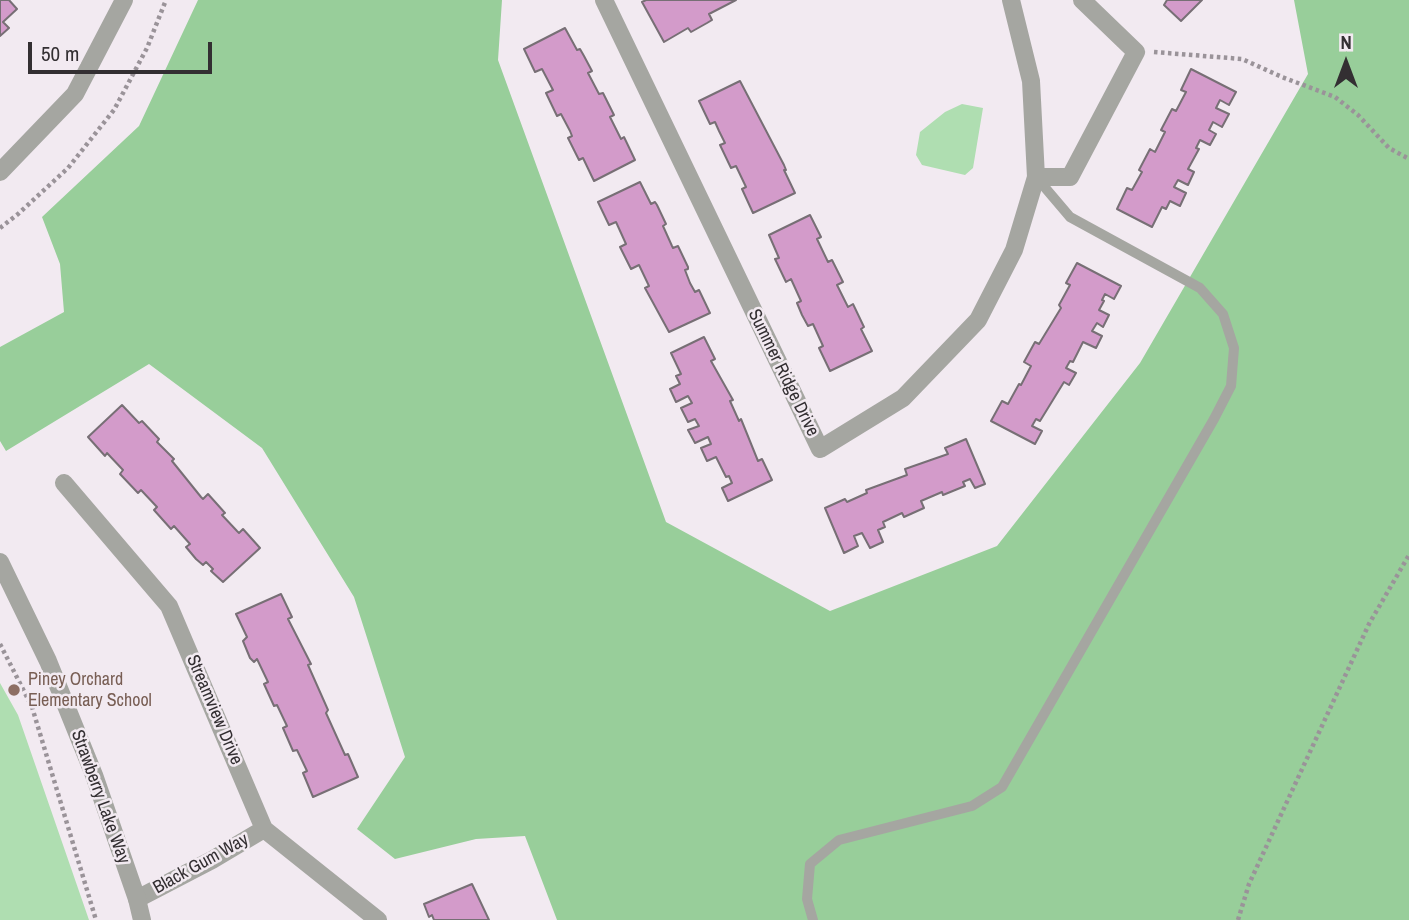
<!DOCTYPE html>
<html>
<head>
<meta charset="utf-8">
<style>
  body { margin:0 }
  #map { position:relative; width:1409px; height:920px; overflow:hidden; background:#f2eaf1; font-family:"Archivo Narrow",sans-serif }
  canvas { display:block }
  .north { position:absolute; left:1311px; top:28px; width:70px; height:70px; -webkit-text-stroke:5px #f2eaf1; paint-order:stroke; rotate:0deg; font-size:19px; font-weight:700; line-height:28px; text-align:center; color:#332f32 }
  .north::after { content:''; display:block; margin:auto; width:24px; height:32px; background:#332f32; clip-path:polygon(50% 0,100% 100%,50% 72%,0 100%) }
  .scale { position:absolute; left:28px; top:42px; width:184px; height:32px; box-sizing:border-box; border:4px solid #332f32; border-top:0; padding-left:9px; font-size:21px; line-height:24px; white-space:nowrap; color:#332f32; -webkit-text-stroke:5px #f2eaf1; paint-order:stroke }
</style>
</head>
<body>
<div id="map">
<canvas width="1409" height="920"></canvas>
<div class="north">N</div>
<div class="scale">50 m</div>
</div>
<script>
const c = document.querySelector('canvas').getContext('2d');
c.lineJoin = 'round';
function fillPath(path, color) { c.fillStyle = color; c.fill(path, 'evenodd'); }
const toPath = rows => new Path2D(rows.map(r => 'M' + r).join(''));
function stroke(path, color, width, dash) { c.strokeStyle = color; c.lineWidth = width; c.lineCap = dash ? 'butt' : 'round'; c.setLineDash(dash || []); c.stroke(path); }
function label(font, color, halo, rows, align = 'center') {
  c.font = font + ' "Archivo Narrow",sans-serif'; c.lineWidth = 5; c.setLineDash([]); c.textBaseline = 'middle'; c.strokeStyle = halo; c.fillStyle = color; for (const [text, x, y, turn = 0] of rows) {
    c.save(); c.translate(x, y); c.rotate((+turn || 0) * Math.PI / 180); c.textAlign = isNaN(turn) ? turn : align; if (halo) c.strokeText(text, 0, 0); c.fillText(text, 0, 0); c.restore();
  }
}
fillPath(toPath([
  [962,104,983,108,973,168,965,175,922,165,916,155,920,132,945,112],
  [0,683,18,715,89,920,0,920]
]), '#afdeb1');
fillPath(toPath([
  [198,0,502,0,498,60,666,522,830,611,997,546,1140,363,1308,74,1294,0,1409,0,1409,920,557,920,525,836,476,839,395,859,357,829,405,757,354,597,262,448,149,364,6,451,0,441,0,347,64,312,60,264,42,217,139,126]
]), '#98ce9a');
const building = toPath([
  [0,0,9,0,17,9,3,22,9,28,0,36,0,0],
  [646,0,736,0,709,14,712,20,707,23,691,32,688,28,664,42,642,2,646,0],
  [1167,0,1202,0,1181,21,1164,5,1167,0],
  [565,28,577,50,580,49,584,56,592,71,588,73,599,94,603,93,614,115,610,117,621,139,624,137,635,160,594,181,583,158,579,160,568,138,572,136,570,131,561,114,557,116,546,93,553,90,542,69,535,72,524,49,565,28],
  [1191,69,1236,92,1229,105,1220,100,1216,108,1229,114,1222,127,1213,122,1209,130,1216,134,1210,145,1200,140,1196,148,1199,149,1188,169,1194,172,1188,185,1178,180,1174,187,1186,193,1180,206,1170,201,1166,209,1162,207,1152,227,1117,209,1127,188,1132,190,1142,172,1139,170,1150,149,1155,152,1165,132,1161,130,1172,109,1176,111,1186,92,1181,90,1191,69],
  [740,81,784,165,786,170,784,170,795,193,753,213,742,189,746,187,736,166,731,168,720,145,725,143,719,131,715,122,710,124,699,101,740,81],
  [640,182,651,204,655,202,657,205,666,224,663,226,672,246,673,248,678,246,688,267,688,269,685,270,690,283,695,292,699,290,710,313,669,332,645,288,649,286,639,265,631,269,620,247,626,244,616,222,609,225,598,202,640,182],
  [810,215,821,237,817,239,828,262,832,260,843,282,837,285,848,307,853,304,864,327,861,329,872,351,830,371,819,348,823,346,813,324,808,326,802,315,797,303,801,301,791,279,786,282,775,259,779,258,769,235,810,215],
  [1077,263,1121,286,1114,299,1105,294,1102,300,1104,301,1099,310,1109,315,1103,327,1097,323,1092,331,1102,336,1096,348,1083,342,1073,362,1070,361,1066,368,1076,373,1069,385,1064,382,1040,421,1036,419,1032,426,1042,431,1035,444,991,421,1002,401,1008,404,1019,384,1021,385,1031,366,1024,362,1035,342,1039,344,1061,308,1059,305,1070,285,1066,283,1077,263],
  [704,337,715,359,711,361,733,400,730,401,739,421,741,419,758,461,762,459,772,480,728,501,722,488,732,483,729,476,726,477,716,457,707,461,701,448,711,444,708,437,695,443,688,430,699,426,695,419,688,422,681,408,692,403,688,396,676,402,670,389,680,384,676,376,681,374,671,353,704,337],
  [122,405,139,423,142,421,159,439,157,442,174,459,172,461,201,497,203,499,208,494,225,513,222,515,237,531,239,533,243,529,260,548,223,582,211,571,213,569,206,562,203,565,196,559,186,547,190,544,174,526,171,529,154,510,157,507,141,490,138,493,120,474,123,470,107,453,105,456,88,437,122,405],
  [966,439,985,484,975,488,970,479,963,482,965,486,943,495,942,492,921,501,924,508,904,517,902,513,883,522,885,527,878,530,883,542,870,548,862,533,854,536,858,546,844,553,825,508,845,499,847,502,867,493,866,490,907,475,905,469,948,454,945,448,966,439],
  [281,594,292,617,288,619,311,664,308,665,328,710,326,713,345,755,348,754,358,777,313,797,303,773,307,771,297,750,293,751,283,728,287,726,277,705,274,706,264,684,268,682,257,659,254,662,250,658,243,641,247,637,236,614,281,594],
  [472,884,489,920,434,920,432,915,429,917,424,904,472,884]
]);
fillPath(building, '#d39bca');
stroke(building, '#776f75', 2);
stroke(toPath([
  [1154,52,1242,59,1282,77,1335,97,1358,115,1389,148,1409,159],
  [0,228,18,214,68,168,114,110,147,48,166,0],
  [0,644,32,707,96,920],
  [1238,920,1249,884,1369,624,1409,555]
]), '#9a9399', 4.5, [3.5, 3.5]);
stroke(toPath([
  [813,920,807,899,810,864,839,840,972,806,1002,787,1214,419,1231,386,1234,348,1223,314,1200,288,1070,217,1036,177]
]), '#a5a6a1', 10);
stroke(toPath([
  [604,0,820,449,903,398,978,320,1014,250,1036,177,1031,81,1011,0],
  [0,172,75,94,124,0],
  [1036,177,1070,177,1136,52,1082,0],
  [64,483,169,606,264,829,378,920],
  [137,899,212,860,264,829]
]), '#a5a6a1', 18);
stroke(toPath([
  [0,562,48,661,94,775,137,899,142,920]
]), '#a5a6a1', 18);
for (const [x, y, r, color] of [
  [14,690,7,"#8d6e63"]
]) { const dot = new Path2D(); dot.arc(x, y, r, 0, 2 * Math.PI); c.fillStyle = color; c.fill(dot); stroke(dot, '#f2eaf1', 2.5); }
label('18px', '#332f32', '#f2eaf1', [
  ["Summer Ridge Drive",783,373,64],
  ["Streamview Drive",214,710,67],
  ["Strawberry Lake Way",100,797,70],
  ["Black Gum Way",201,864,-29]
]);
label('18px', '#785e54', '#f2eaf1', [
  ["Piney Orchard",28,680],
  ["Elementary School",28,701]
], 'left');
</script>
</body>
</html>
